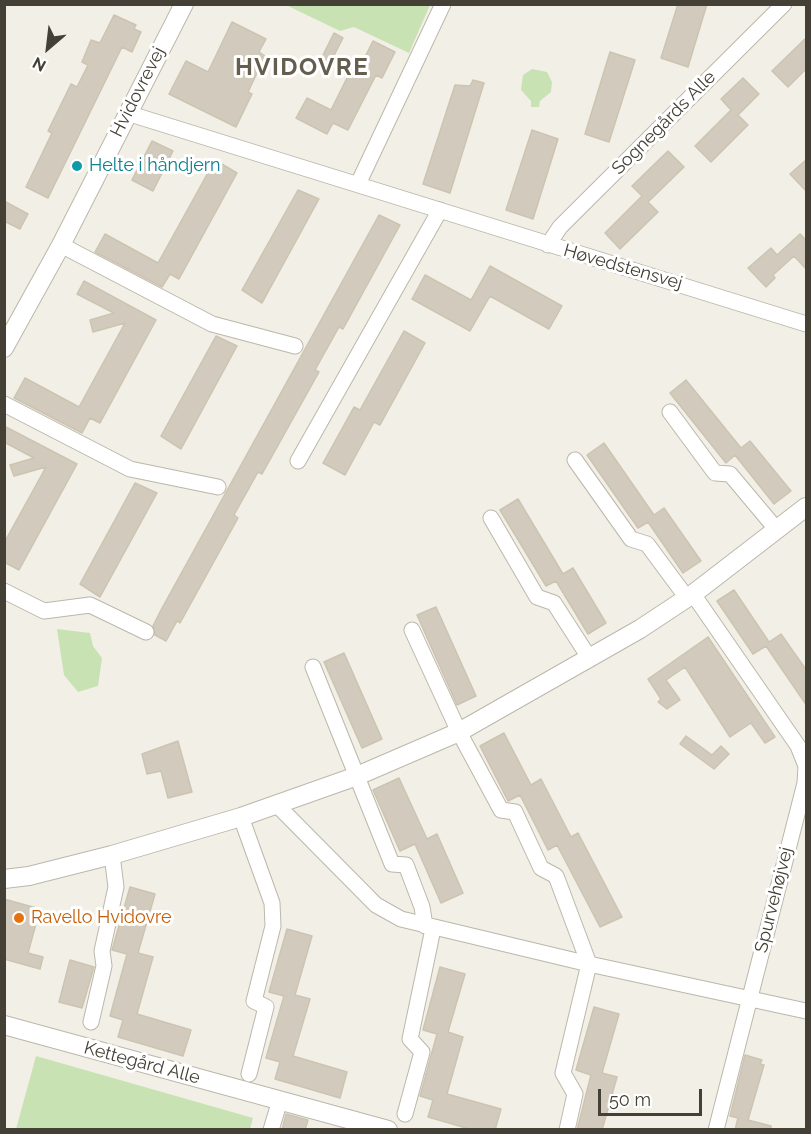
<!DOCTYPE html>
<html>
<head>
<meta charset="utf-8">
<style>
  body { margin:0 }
  #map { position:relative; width:811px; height:1134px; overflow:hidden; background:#f2efe7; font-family:Raleway,sans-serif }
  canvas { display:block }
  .frame { position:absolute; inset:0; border:6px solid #444036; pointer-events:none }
  .north { position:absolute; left:18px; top:18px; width:60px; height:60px; -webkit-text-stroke:4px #fff; paint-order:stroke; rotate:208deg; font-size:16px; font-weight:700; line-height:24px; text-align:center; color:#444036 }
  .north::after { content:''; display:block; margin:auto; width:21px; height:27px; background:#444036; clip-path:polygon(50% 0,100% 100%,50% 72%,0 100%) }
  .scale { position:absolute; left:598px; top:1089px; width:104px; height:27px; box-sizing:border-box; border:3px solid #444036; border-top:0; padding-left:8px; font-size:18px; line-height:21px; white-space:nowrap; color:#444036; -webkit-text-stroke:4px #fff; paint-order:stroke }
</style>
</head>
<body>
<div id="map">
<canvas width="811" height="1134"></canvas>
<div class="frame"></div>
<div class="north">N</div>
<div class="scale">50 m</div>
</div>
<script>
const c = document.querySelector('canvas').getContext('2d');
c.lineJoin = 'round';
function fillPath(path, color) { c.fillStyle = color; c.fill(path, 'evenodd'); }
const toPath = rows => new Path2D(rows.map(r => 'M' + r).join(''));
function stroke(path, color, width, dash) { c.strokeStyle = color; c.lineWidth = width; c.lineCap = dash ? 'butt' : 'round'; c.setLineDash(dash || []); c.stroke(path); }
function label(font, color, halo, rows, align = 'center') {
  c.font = font + ' Raleway,sans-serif'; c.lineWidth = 6; c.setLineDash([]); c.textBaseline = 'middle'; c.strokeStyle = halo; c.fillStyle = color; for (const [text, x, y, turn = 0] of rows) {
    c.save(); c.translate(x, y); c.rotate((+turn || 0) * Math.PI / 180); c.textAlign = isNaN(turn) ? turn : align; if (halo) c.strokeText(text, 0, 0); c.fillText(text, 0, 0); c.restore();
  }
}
fillPath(toPath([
  [286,5,430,5,409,53,354,27,340,31],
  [532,69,547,72,552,82,551,92,540,101,539,107,531,107,531,101,521,90,523,75],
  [57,629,90,633,93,646,102,658,98,686,78,692,64,675],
  [36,1056,253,1118,250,1129,16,1129]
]), '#c9e2b3');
const building = toPath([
  [678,4,707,4,688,67,661,58,678,4],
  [114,15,136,25,134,29,141,32,132,52,122,47,48,198,26,187,52,133,48,131,71,84,77,87,88,65,82,62,91,40,100,43,114,15],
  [232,22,266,39,259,52,265,56,248,92,252,94,236,127,169,94,186,61,208,72,232,22],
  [334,33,343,38,327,69,318,65,334,33],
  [807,37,807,68,788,87,772,71,807,37],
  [373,41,395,52,382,78,376,75,348,130,333,123,327,134,296,118,307,98,331,110,354,64,360,67,373,41],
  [610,52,635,60,609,142,585,134,610,52],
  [743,78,759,94,738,115,748,125,711,162,695,146,731,110,721,99,743,78],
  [473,80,484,83,450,193,423,184,455,85,470,86,473,80],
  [532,130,558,139,533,219,506,210,532,130],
  [152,141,173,151,153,191,132,180,152,141],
  [668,151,684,167,648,202,658,212,620,249,605,233,642,196,632,186,668,151],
  [807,159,807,192,790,174,807,159],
  [215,160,237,173,179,279,170,274,162,287,95,252,105,234,158,263,215,160],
  [298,190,319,199,262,303,242,290,298,190],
  [4,201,28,214,20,229,4,221,4,201],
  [379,215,400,225,343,329,339,327,315,370,319,372,262,474,258,472,234,515,238,518,180,623,177,621,166,641,155,635,153,626,161,610,379,215],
  [800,234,807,241,807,270,794,256,773,275,775,278,766,287,748,268,771,248,777,255,800,234],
  [490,266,562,306,549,329,490,296,470,331,412,299,425,275,471,300,490,266],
  [84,281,156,320,100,423,90,418,82,433,14,398,25,378,79,407,125,323,93,332,90,320,114,313,77,294,84,281],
  [404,331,425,343,380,425,374,422,345,475,323,463,354,407,360,410,404,331],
  [216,336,237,346,181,449,161,436,216,336],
  [686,380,741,448,750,441,791,491,774,504,735,455,726,463,670,393,686,380],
  [4,426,77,464,19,570,4,562,4,543,46,467,14,476,10,465,34,458,4,442,4,426],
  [604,443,654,515,664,508,701,561,683,573,648,522,638,528,587,455,604,443],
  [135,483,157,493,100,597,80,584,135,483],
  [518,499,563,574,573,568,606,623,588,634,556,581,546,586,500,510,518,499],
  [734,590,769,642,781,634,807,671,807,706,766,646,753,654,717,601,734,590],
  [436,607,476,696,457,705,417,615,436,607],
  [708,637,775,737,765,743,751,723,730,737,685,667,666,680,680,700,667,709,658,702,661,699,648,679,708,637],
  [344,653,382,739,362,748,324,662,344,653],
  [504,733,531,785,541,779,571,837,578,833,622,917,600,927,557,845,548,850,520,795,508,801,480,746,504,733],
  [686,736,712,755,721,746,729,754,714,769,680,744,686,736],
  [178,741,192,792,168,798,161,771,147,774,142,754,178,741],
  [399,778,427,839,437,834,463,893,441,903,415,844,400,851,373,790,399,778],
  [130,887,155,894,138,953,153,957,137,1014,191,1030,183,1056,118,1037,123,1020,110,1016,127,954,112,950,130,887],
  [4,899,40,909,28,953,43,957,40,969,4,959,4,899],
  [287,929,312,936,295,995,310,999,293,1056,347,1072,340,1098,275,1079,280,1062,266,1058,284,996,269,992,287,929],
  [70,960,94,967,82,1008,59,1002,70,960],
  [440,967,465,974,448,1032,463,1037,447,1094,501,1109,495,1130,473,1130,428,1117,433,1100,420,1096,437,1034,423,1030,440,967],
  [594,1007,619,1014,602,1073,617,1077,602,1130,577,1130,591,1075,576,1070,594,1007],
  [745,1055,762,1060,760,1064,764,1065,748,1120,771,1126,771,1130,735,1130,738,1118,730,1116,745,1055],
  [286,1114,308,1120,305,1130,282,1130,286,1114]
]);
fillPath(building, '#d2cbbd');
stroke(building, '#ccc4b1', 1.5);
const minor = toPath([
  [127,113,806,324],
  [358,184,443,4],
  [61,245,212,324,295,346],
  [548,245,560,227,784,4],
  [4,404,130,469,218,487],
  [670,412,715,473,730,474,777,530],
  [575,460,631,539,647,544,687,598],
  [298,461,440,210],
  [491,518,537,597,554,603,590,659],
  [4,591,44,611,90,605,146,632],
  [693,594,798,746,806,766,805,783,716,1130],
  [412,630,459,732,501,810,515,812,541,868,556,876,589,964,563,1073,575,1094,567,1130],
  [313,667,392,864,406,865,422,907,425,926],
  [277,805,376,905,401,919,589,964,806,1011],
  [241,817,272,903,273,926,254,1001,266,1007,249,1074],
  [91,1022,104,966,102,951,116,887,112,855],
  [405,1114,422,1052,410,1039,433,929],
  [271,1130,280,1100]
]);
const tertiary = toPath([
  [4,348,61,245,184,4],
  [4,879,29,876,112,855,241,817,357,776,459,732,640,629,693,594,806,507],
  [4,1025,388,1130]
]);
stroke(minor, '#bcb7aa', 17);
stroke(tertiary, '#bcb7aa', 20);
stroke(minor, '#fff', 15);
stroke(tertiary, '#fff', 18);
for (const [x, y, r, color] of [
  [77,166,6,"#0f9aa8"],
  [19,918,6,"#e8710a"]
]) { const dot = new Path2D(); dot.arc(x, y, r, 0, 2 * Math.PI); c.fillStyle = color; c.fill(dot); stroke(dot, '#fff', 2); }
label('18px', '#444036', '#fff', [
  ["Hvidovrevej",138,92,-63],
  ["Sognegårds Alle",664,123,-45],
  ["Høvedstensvej",623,267,16],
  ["Spurvehøjvej",774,900,-76],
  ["Kettegård Alle",142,1063,15]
]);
label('18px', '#0d838f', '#fff', [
  ["Helte i håndjern",89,166]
], 'left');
label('18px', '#c56008', '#fff', [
  ["Ravello Hvidovre",31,918]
], 'left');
c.letterSpacing = '1.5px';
label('bold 24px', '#655e4f', '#fff', [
  ["HVIDOVRE",302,68]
]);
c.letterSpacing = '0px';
</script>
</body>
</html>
